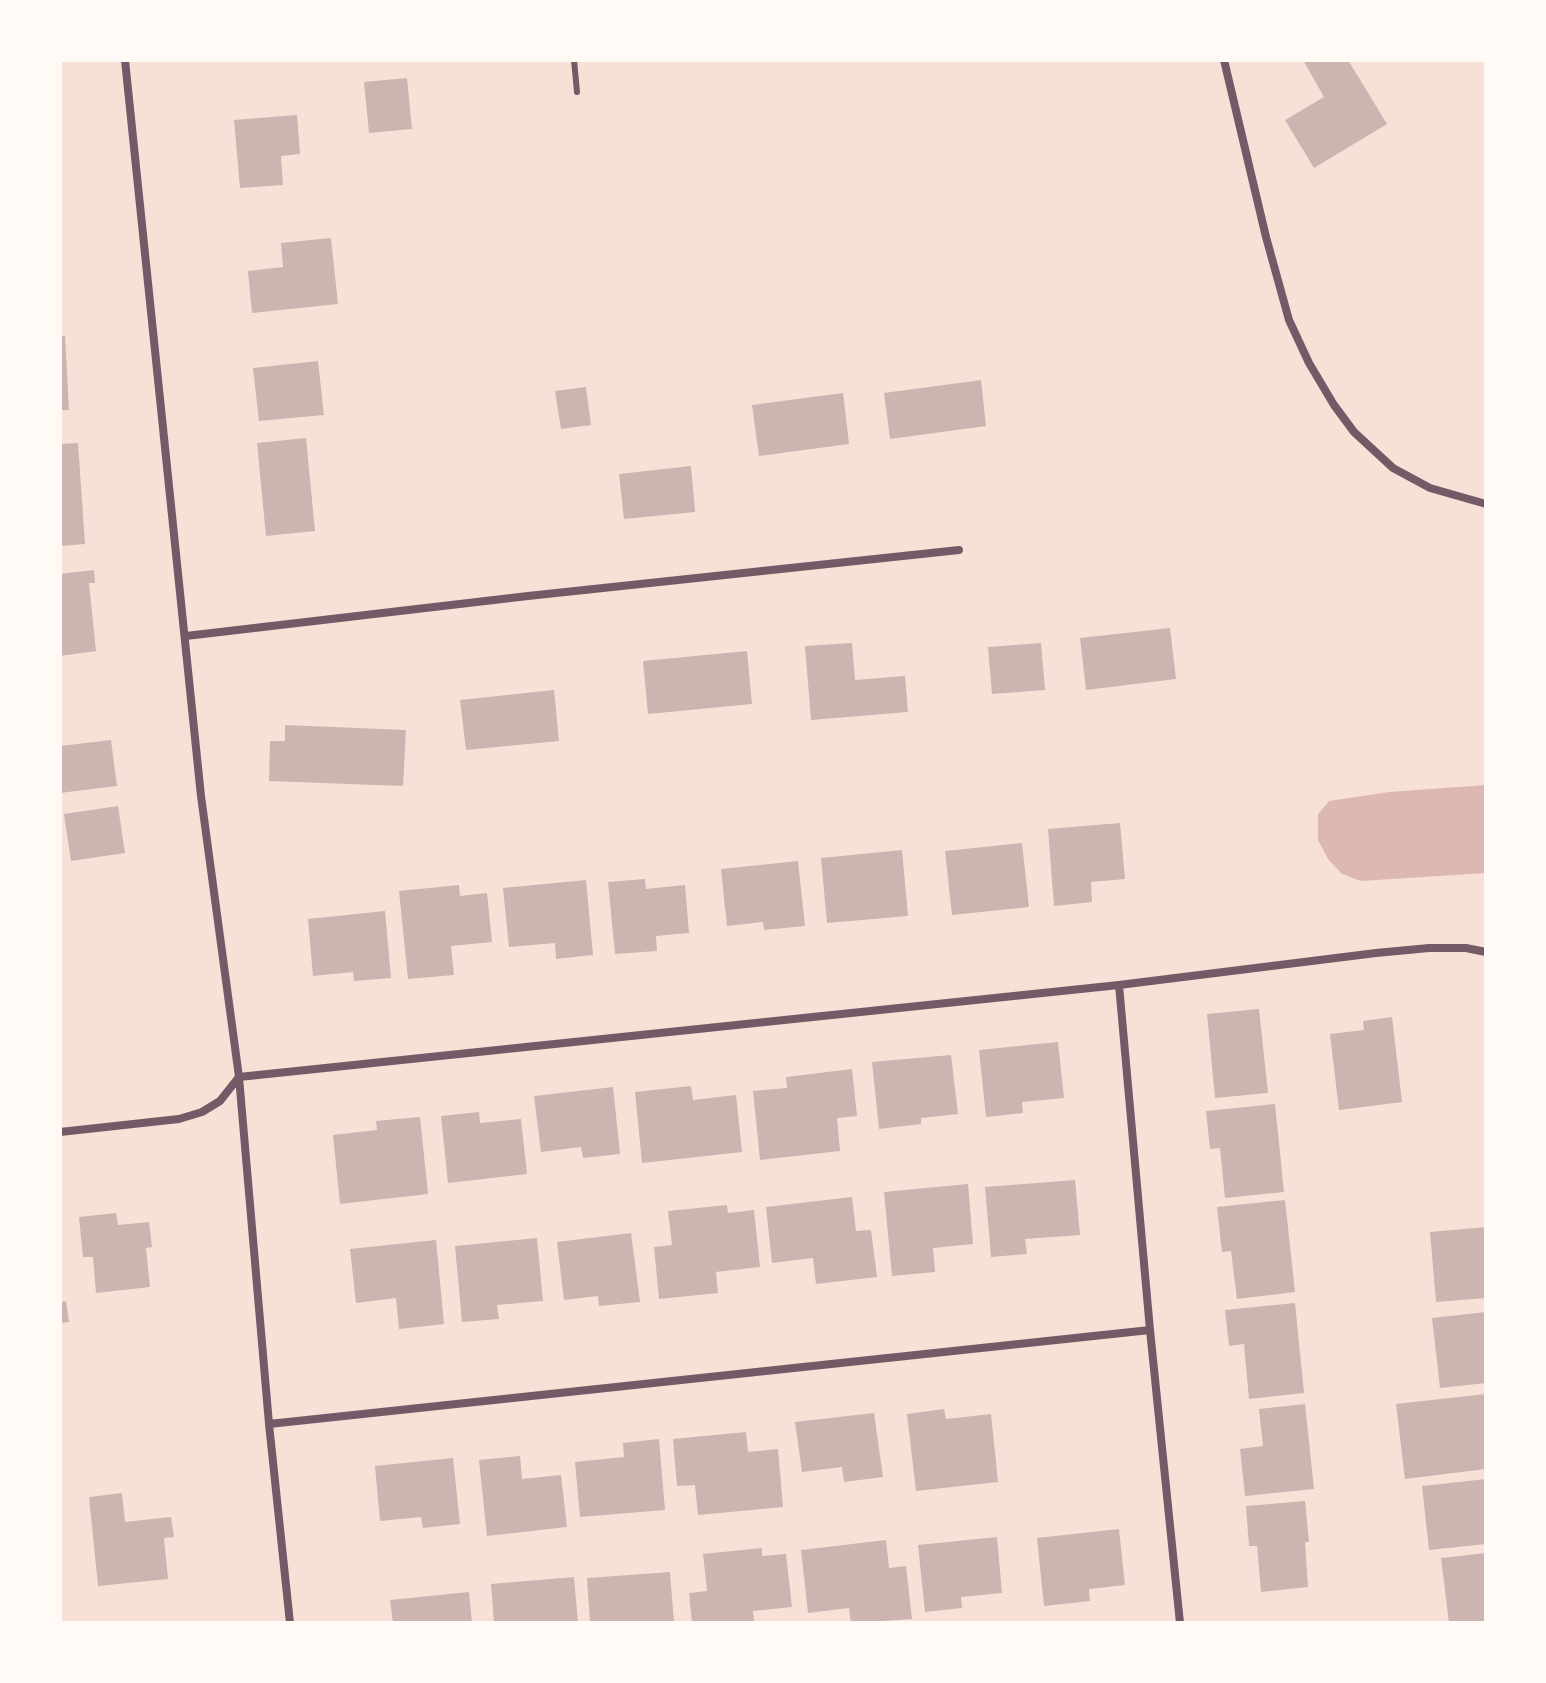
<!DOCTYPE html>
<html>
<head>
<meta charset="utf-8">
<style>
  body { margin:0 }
  #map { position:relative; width:1546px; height:1683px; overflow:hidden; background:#f7e1d7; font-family:"Fira Sans Condensed",sans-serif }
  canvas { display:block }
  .frame { position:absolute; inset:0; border:62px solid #fffaf5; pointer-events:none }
</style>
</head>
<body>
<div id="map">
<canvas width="1546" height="1683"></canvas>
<div class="frame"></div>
</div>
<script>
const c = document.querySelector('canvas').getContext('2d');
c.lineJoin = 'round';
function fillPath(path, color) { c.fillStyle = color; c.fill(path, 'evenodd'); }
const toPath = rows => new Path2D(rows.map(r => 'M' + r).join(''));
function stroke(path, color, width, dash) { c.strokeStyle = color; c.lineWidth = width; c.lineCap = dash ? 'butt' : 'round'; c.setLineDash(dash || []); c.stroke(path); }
fillPath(toPath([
  [1486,785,1486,873,1361,881,1342,874,1328,859,1318,840,1318,814,1329,801,1389,792]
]), '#dcb8b0');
fillPath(toPath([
  [1303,60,1348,60,1387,124,1314,168,1285,120,1324,97],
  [407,78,412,129,369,133,364,82],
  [297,115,300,154,281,156,283,185,240,188,234,120],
  [331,238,338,304,252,313,248,271,283,267,281,243],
  [60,336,65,336,69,410,60,410],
  [318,361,324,415,259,421,253,368],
  [981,380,986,426,890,439,884,393],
  [586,387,591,425,561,429,555,391],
  [843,393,849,444,759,456,752,405],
  [306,438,315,531,266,536,257,443],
  [78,443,85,544,60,546,60,444],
  [691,466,695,512,624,519,619,474],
  [94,570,95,583,89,583,96,651,60,656,60,574],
  [1170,628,1176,679,1086,690,1080,638],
  [852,643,855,680,905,676,908,712,811,720,805,646],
  [1041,643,1045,690,992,694,988,647],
  [747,651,752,704,648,714,643,661],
  [554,690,559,741,466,750,460,700],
  [285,725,406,730,403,786,269,781,270,741,285,741],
  [111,740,117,786,60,793,60,746],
  [118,806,125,853,71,861,64,814],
  [1120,823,1125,879,1091,882,1092,902,1054,906,1048,829],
  [1022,843,1029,907,952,915,945,851],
  [902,850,908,916,827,923,821,858],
  [798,861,805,926,764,930,763,922,727,926,721,869],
  [645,879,646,889,685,885,689,933,656,936,657,951,615,954,608,882],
  [586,880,593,955,556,959,555,943,509,947,503,888],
  [459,885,460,896,487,893,492,942,451,946,454,975,408,979,399,891],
  [385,911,391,978,354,981,353,972,313,976,308,919],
  [1259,1009,1268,1093,1215,1098,1207,1014],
  [1392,1017,1402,1102,1339,1110,1330,1034,1364,1030,1363,1021],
  [1058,1042,1064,1098,1022,1102,1023,1113,986,1117,979,1050],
  [951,1055,958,1114,921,1118,921,1124,879,1129,872,1062],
  [852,1069,857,1116,837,1118,840,1151,760,1160,753,1091,787,1088,786,1077],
  [691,1086,693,1100,736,1095,742,1152,642,1163,635,1092],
  [613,1087,620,1154,583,1158,581,1147,541,1152,534,1096],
  [1275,1104,1284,1192,1225,1198,1220,1148,1210,1149,1206,1111],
  [479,1112,480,1123,521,1119,527,1174,448,1183,441,1116],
  [420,1117,428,1194,340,1204,333,1135,377,1130,376,1121],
  [1075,1180,1080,1235,1025,1239,1027,1254,991,1257,985,1187],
  [968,1184,973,1244,933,1248,935,1272,892,1276,884,1192],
  [852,1197,856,1231,871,1230,877,1277,816,1284,813,1258,772,1263,766,1207],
  [1285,1200,1295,1292,1237,1299,1231,1251,1222,1252,1217,1207],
  [727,1205,728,1213,754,1210,760,1267,716,1272,718,1293,659,1299,654,1247,672,1245,668,1211],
  [116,1213,118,1225,149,1222,152,1247,146,1248,150,1287,96,1293,93,1257,83,1257,79,1217],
  [1486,1227,1486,1298,1436,1302,1430,1232],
  [631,1233,640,1302,599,1306,598,1296,564,1300,557,1242],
  [537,1238,543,1301,497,1305,499,1319,462,1322,455,1246],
  [436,1240,444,1324,399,1329,396,1298,356,1303,350,1249],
  [66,1301,69,1322,60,1323,60,1302],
  [1295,1303,1304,1393,1249,1399,1244,1344,1229,1346,1225,1310],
  [1486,1312,1486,1383,1440,1388,1432,1318],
  [1486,1394,1486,1469,1405,1479,1396,1404],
  [1305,1404,1314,1489,1245,1496,1240,1449,1263,1446,1259,1409],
  [944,1409,946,1419,991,1414,998,1482,916,1491,907,1414],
  [874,1413,883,1477,844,1482,842,1467,802,1472,795,1422],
  [746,1432,748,1452,778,1449,783,1507,698,1515,695,1485,677,1486,673,1439],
  [659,1439,665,1510,580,1517,575,1462,624,1457,623,1443],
  [520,1456,522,1479,561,1475,567,1527,487,1536,479,1460],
  [453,1458,460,1524,423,1528,421,1517,380,1521,375,1466],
  [1486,1479,1486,1544,1429,1550,1422,1486],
  [122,1493,125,1522,171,1517,174,1537,164,1538,168,1579,98,1586,89,1497],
  [1305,1501,1309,1542,1305,1542,1308,1587,1261,1592,1257,1546,1249,1546,1246,1506],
  [1119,1529,1125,1585,1089,1589,1090,1601,1044,1606,1037,1538],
  [997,1537,1002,1593,961,1597,962,1608,925,1612,918,1545],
  [886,1540,889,1568,906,1566,912,1619,851,1623,849,1608,808,1613,801,1550],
  [762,1548,762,1556,786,1554,792,1607,753,1611,754,1623,692,1623,689,1593,707,1591,703,1554],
  [1486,1553,1486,1623,1449,1623,1441,1558],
  [670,1572,674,1623,590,1623,587,1578],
  [574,1577,578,1623,494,1623,491,1584],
  [469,1592,472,1623,393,1623,390,1600]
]), '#ccb4b1');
stroke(toPath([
  [574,60,577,92]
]), '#755966', 6);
stroke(toPath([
  [125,60,201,796,239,1077,269,1424,290,1623],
  [1224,60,1266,237,1289,320,1309,363,1334,405,1354,432,1393,468,1430,488,1486,504],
  [186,636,528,596,959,550],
  [1119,985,1150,1330,1180,1623],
  [60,1132,179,1119,202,1112,220,1101,239,1077,1119,985,1376,953,1429,948,1466,948,1486,952],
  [269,1424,1150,1330]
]), '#755966', 8);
</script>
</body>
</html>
